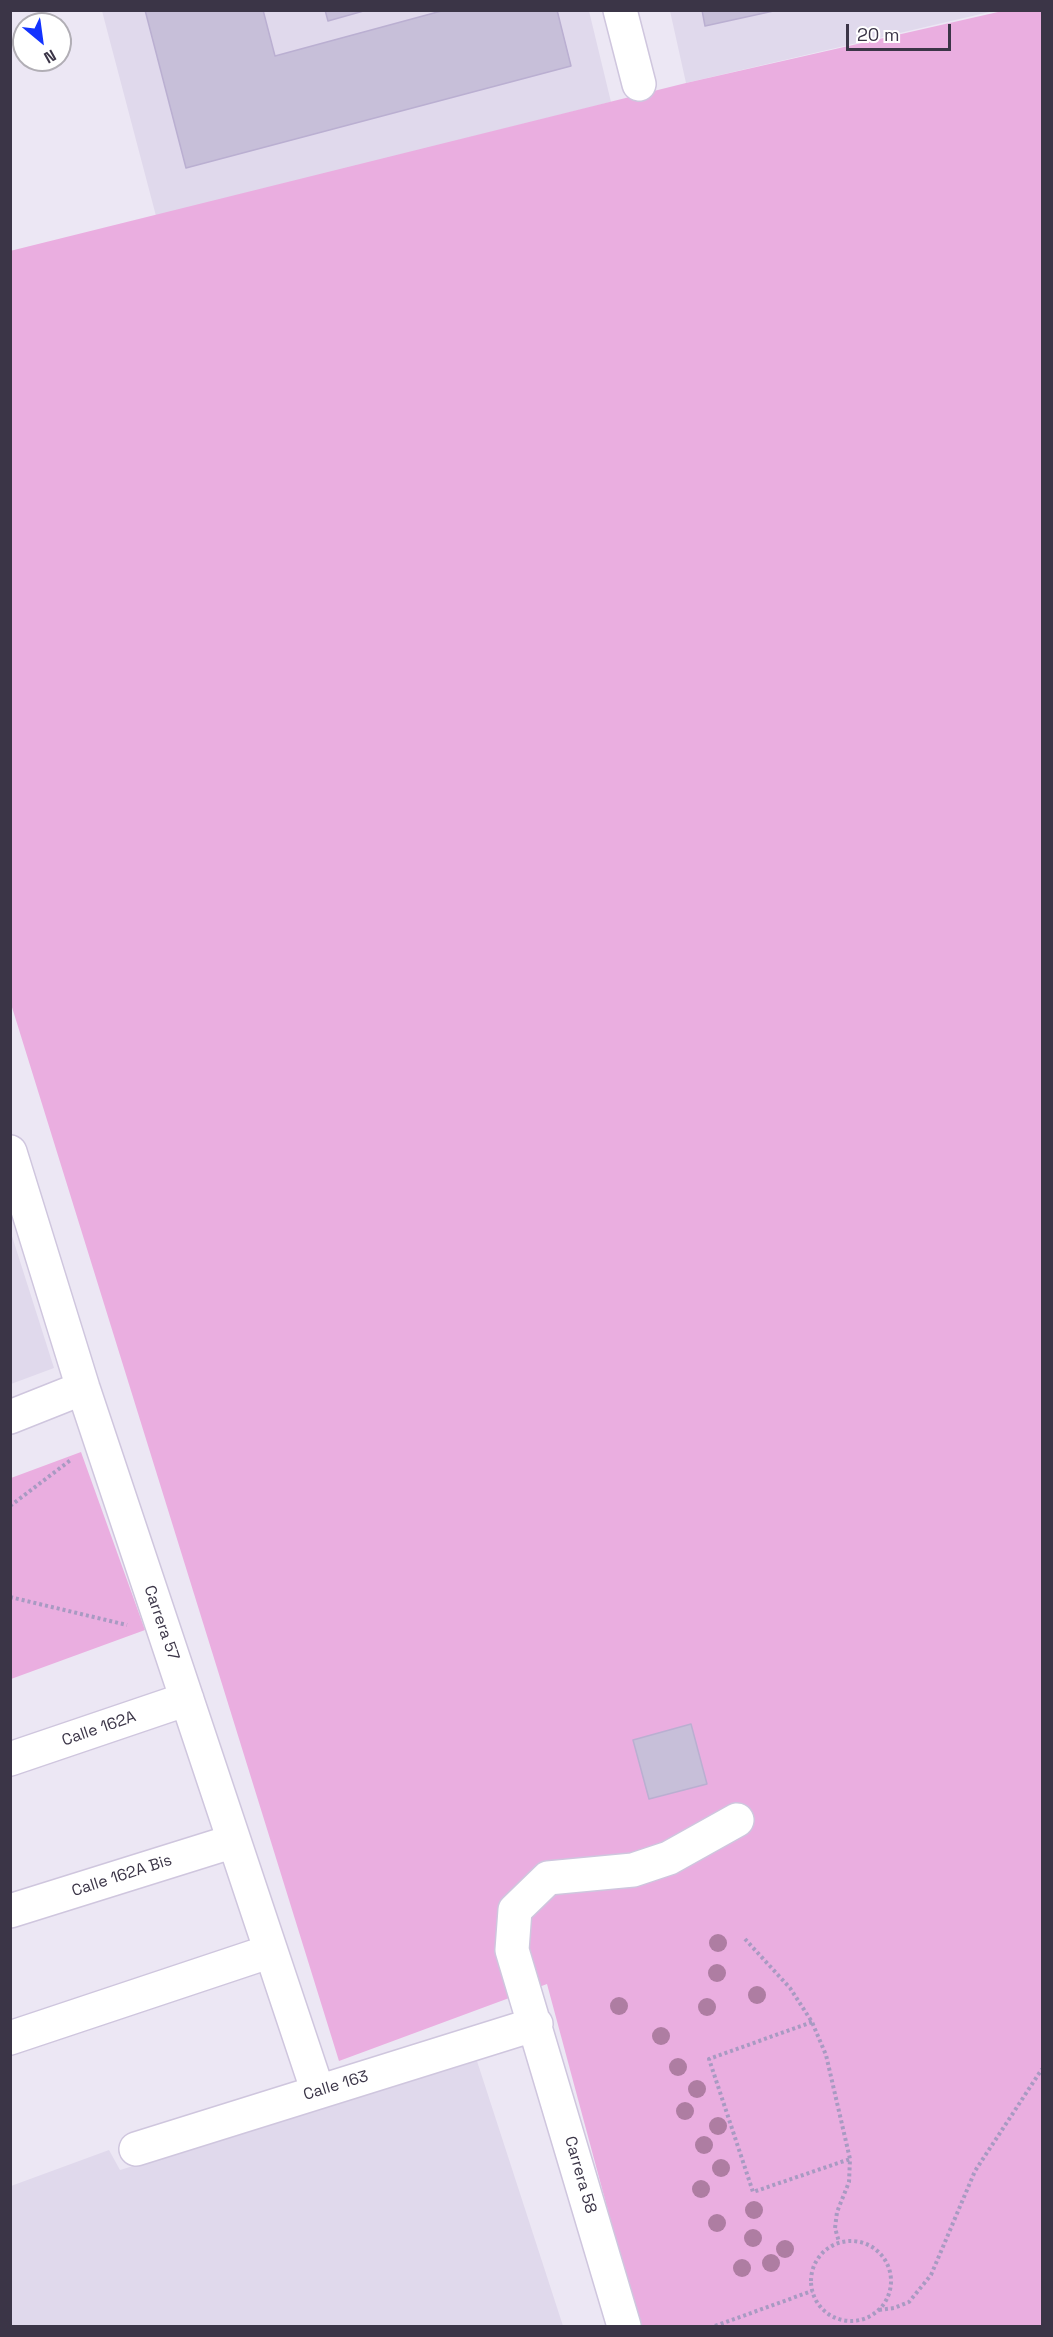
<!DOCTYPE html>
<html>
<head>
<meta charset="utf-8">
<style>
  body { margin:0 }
  #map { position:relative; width:1053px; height:2337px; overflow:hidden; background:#ece7f4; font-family:"Space Grotesk",sans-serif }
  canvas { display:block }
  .frame { position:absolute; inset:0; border:12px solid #3b3547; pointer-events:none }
  .north { position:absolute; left:12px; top:12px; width:60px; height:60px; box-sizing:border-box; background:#fff; border:2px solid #b1aeb5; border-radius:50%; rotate:151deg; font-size:16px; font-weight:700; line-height:24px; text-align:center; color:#3b3547 }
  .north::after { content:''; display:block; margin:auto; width:21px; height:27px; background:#1333ff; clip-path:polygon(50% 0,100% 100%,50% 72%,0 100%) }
  .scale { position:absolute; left:846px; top:24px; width:105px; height:27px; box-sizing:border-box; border:3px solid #3b3547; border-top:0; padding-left:8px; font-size:18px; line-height:21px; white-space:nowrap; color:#3b3547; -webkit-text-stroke:4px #fff; paint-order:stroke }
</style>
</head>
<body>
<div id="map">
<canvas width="1053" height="2337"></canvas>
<div class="frame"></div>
<div class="north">N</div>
<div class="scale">20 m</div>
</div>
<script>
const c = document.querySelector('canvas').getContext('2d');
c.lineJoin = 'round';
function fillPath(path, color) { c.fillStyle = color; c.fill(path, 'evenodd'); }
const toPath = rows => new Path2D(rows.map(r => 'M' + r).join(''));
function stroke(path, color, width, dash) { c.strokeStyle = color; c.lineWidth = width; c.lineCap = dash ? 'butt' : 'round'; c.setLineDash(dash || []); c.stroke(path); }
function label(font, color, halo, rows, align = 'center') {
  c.font = font + ' "Space Grotesk",sans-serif'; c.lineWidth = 5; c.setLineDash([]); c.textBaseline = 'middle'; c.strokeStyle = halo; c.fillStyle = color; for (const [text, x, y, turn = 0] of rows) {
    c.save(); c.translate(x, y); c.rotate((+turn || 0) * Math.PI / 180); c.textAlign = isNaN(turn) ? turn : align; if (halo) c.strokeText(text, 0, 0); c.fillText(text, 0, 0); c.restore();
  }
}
fillPath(toPath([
  [998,10,686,83,670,11],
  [102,11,589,11,611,102,156,216],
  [11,1233,54,1368,11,1384,10,1384],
  [477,2061,563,2326,11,2326,11,2186,109,2150,120,2170]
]), '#e0d9ec');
fillPath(toPath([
  [998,12,1042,11,1042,2326,639,2326,547,1984,339,2061,11,1004,10,251,686,83],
  [81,1452,145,1630,11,1679,11,1478]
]), '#eaaee0');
const building = toPath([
  [145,10,263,10,275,56,445,10,557,10,571,66,186,168,145,10],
  [325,10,367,10,328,21,325,10],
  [702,10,778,10,705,26,702,10],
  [691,1724,707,1784,649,1799,633,1740,691,1724]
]);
fillPath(building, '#c7bfd9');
stroke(building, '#baafd1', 1.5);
const minor = toPath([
  [620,10,639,84],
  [10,1152,83,1388,318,2092],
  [10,1417,83,1388],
  [10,1759,187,1699],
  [10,1911,234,1841],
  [10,2038,271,1951],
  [136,2149,536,2024],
  [624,2326,512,1950,515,1910,548,1878,633,1870,669,1858,737,1820]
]);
stroke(minor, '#cfc6de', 36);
stroke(toPath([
  [10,1506,72,1459],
  [10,1597,127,1625],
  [745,1939,790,1988,812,2022,826,2055,850,2159,849,2182,837,2212,835,2228,839,2242],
  [812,2022,709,2059,753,2192,850,2159],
  '811 2281a40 40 0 1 1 80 0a40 40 0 1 1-80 0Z',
  [879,2310,894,2308,909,2302,931,2275,975,2171,1042,2069],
  [715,2326,812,2291]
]), '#a89ac2', 4, [3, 3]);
stroke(minor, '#fff', 33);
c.fillStyle = '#ae7da2';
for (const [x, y] of [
  [718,1943],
  [717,1973],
  [757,1995],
  [619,2006],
  [707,2007],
  [661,2036],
  [678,2067],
  [697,2089],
  [685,2111],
  [718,2126],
  [704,2145],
  [721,2168],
  [701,2189],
  [754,2210],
  [717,2223],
  [753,2238],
  [785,2249],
  [771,2263],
  [742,2268]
]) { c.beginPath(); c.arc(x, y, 9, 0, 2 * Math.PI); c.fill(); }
label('16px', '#3b3547', '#fff', [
  ["Carrera 57",161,1623,71],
  ["Calle 162A",99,1729,-19],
  ["Calle 162A Bis",122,1876,-18],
  ["Calle 163",336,2086,-17],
  ["Carrera 58",580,2175,74]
]);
</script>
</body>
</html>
